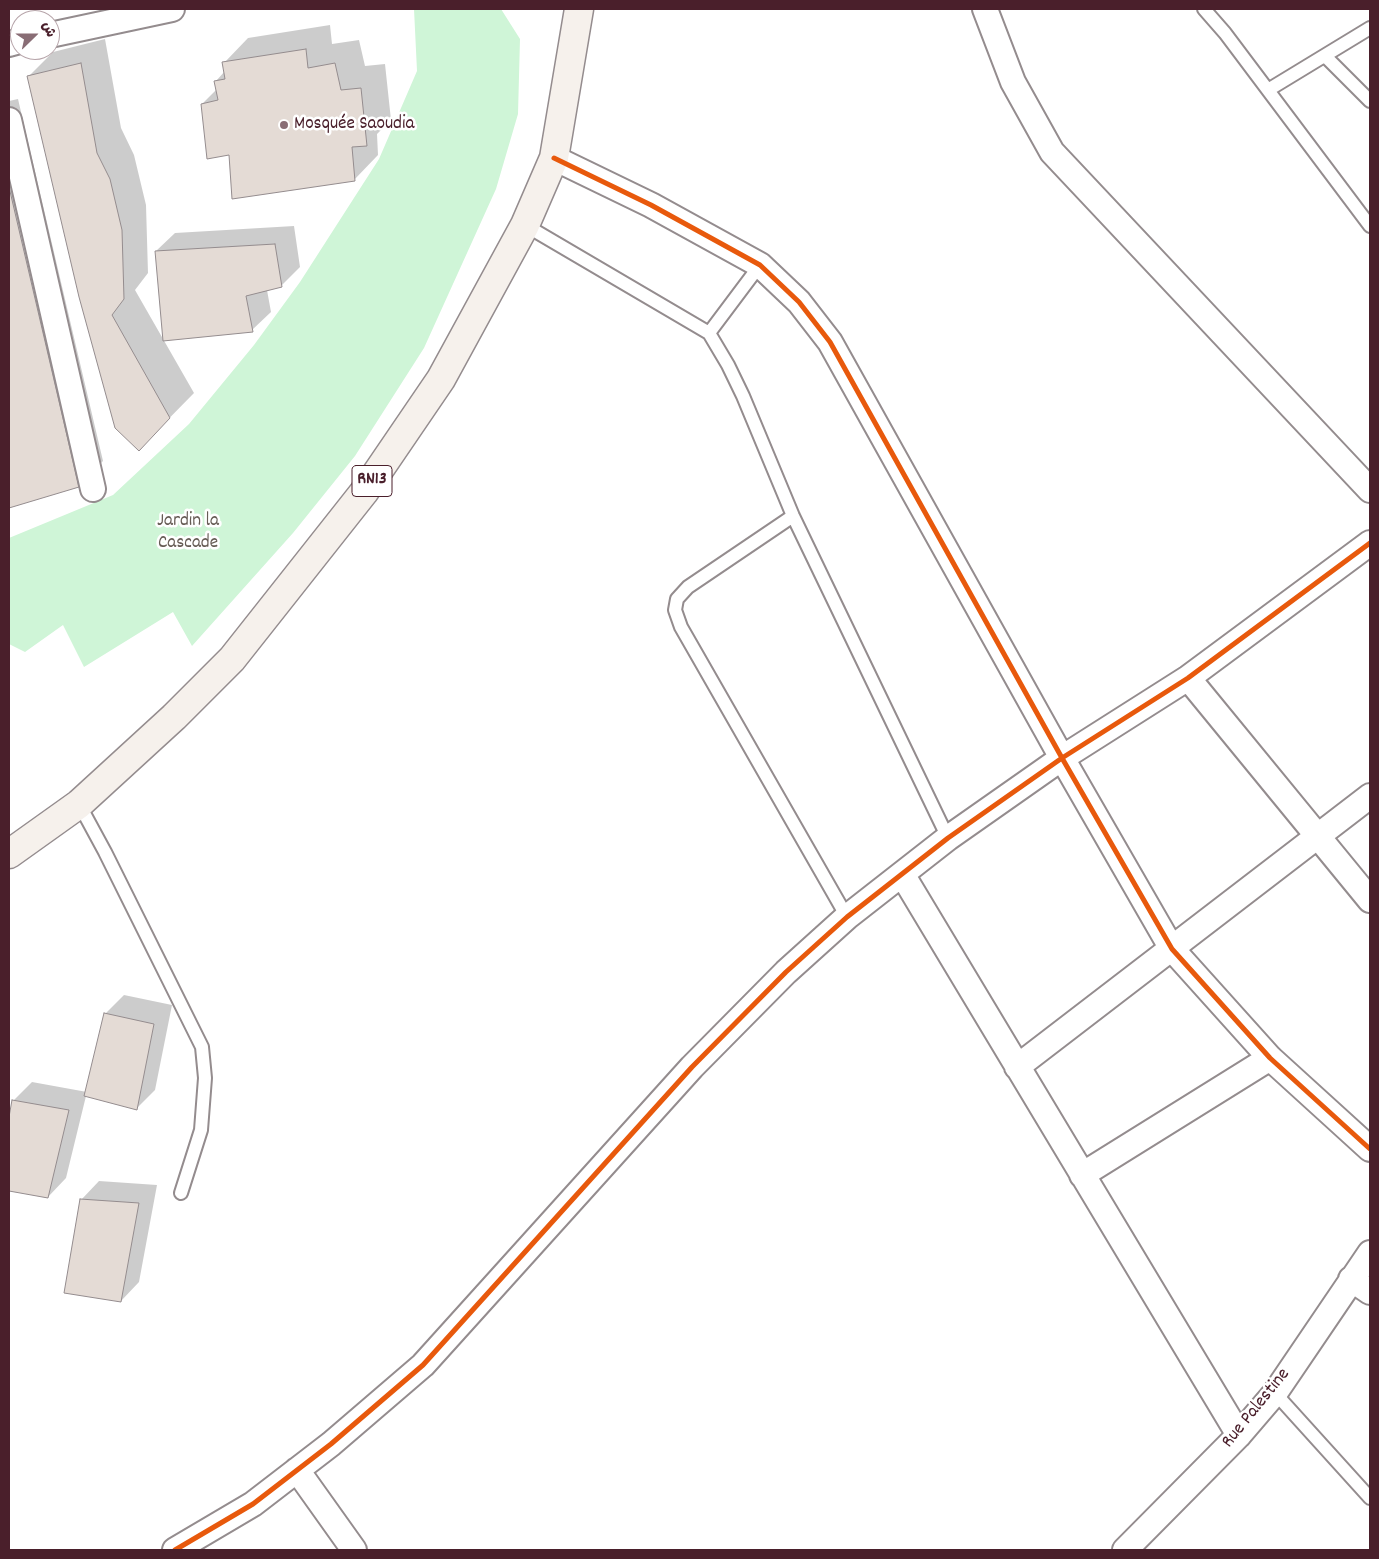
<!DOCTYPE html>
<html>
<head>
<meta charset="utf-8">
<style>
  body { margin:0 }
  #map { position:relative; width:1379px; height:1559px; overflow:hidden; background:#fff; font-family:Dekko,"Playpen Sans Arabic",sans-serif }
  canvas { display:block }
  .frame { position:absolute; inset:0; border:10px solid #4a1f2b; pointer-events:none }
  .north { position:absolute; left:10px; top:10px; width:50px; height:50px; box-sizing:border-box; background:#fff; border:1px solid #b7a5aa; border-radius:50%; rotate:68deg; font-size:14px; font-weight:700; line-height:20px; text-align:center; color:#4a1f2b }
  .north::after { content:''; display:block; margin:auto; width:18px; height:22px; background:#896d75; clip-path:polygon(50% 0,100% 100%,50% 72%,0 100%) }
</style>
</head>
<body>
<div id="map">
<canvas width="1379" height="1559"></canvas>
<div class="frame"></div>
<div class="north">ش</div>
</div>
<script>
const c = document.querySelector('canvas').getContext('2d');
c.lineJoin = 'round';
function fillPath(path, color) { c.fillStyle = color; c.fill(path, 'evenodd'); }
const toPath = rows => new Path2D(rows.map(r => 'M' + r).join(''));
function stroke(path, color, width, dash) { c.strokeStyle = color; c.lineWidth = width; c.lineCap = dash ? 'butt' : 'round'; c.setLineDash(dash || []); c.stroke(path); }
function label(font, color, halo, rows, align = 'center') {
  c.font = font + ' Dekko,sans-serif'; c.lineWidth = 5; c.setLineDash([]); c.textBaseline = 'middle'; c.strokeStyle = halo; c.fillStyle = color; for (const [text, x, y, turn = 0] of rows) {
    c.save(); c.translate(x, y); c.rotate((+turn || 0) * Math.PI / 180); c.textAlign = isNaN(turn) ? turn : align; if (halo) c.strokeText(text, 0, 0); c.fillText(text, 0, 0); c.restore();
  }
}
fillPath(toPath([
  [414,9,501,9,520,39,518,114,496,189,424,348,355,456,293,533,192,646,173,612,84,667,63,625,25,652,9,644,9,538,113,495,189,424,254,345,300,282,379,159,417,71]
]), '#cff5d7');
fillPath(toPath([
  [330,25,332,44,359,40,365,66,385,64,391,120,377,134,378,155,354,180,230,153,202,104,217,89,216,81,225,71,224,63,248,38],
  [105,39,121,128,134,155,146,205,148,273,135,290,194,393,139,449,29,76,53,52],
  [18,99,103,461,78,486,9,507,9,101],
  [294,226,300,267,282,285,267,290,271,312,252,330,156,251,175,233],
  [124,995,172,1005,155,1090,137,1108,86,1096,66,1178,48,1197,9,1190,9,1125,13,1101,32,1082,87,1092,105,1014],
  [99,1181,157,1185,139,1282,121,1301,81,1200]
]), '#0003');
const building = toPath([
  [306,49,308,68,335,63,341,90,361,88,367,146,352,147,355,181,232,199,229,155,207,159,201,104,218,100,214,81,225,79,222,62,306,49],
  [81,63,97,153,110,179,122,230,124,299,112,315,170,418,139,451,115,428,79,297,27,76,81,63],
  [9,187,79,487,9,508,9,187],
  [275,244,282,287,246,296,253,332,163,341,155,251,275,244],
  [104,1013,154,1024,137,1110,84,1096,104,1013],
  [12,1100,69,1110,48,1198,9,1191,9,1117,12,1100],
  [80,1199,139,1203,121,1302,64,1293,80,1199]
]);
fillPath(building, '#e4dbd5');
stroke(building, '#948c8e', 1);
const service = toPath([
  [1204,9,1225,33,1370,226],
  [1325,56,1370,101],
  [1268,90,1370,28],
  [525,225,709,333,728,365,743,396,793,516,948,838],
  [709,333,760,265],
  [793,516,688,587,677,599,675,610,681,627,847,917],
  [79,804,105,852,202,1047,205,1078,201,1130,181,1193],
  [1275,1393,1370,1498]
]);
const minor = toPath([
  [985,9,1013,82,1052,152,1370,490],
  [50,35,172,9],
  [9,44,20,41],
  [9,120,93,489],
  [554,158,651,205,760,265,799,302,830,342,1062,758,1172,949,1270,1058,1370,1149],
  [1188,678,1370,900],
  [902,874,1239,1435],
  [1017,1067,1370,796],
  [1082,1175,1270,1058],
  [1351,1279,1370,1292],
  [297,1470,354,1550],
  [175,1550,253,1504,331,1444,423,1365,692,1067,786,972,847,917,948,838,1062,758,1188,678,1370,543],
  [1125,1550,1239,1435,1275,1393,1370,1253]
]);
const primary = toPath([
  [9,854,79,804,174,717,232,659,364,492,441,379,525,225,554,158,579,9]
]);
stroke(service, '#948c8e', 16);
stroke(minor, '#948c8e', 28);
stroke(primary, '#948c8e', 31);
stroke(service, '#fff', 12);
stroke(minor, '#fff', 24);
stroke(primary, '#f6f1ec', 28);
stroke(toPath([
  [554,158,651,205,760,265,799,302,830,342,1062,758,1172,949,1270,1058,1370,1149],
  [175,1550,253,1504,331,1444,423,1365,692,1067,786,972,847,917,948,838,1062,758,1188,678,1370,543]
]), '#e8590c', 5);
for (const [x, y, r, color] of [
  [284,125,5,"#896d75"]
]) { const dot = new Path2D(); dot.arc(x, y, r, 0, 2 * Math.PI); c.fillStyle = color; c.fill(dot); stroke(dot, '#fff', 2); }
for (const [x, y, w] of [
  [372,481,40]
]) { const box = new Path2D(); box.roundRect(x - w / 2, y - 15.5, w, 31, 4); c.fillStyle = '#fff'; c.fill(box); stroke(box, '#4a1f2b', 1); }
label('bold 18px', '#4a1f2b', null, [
  ["RN13",372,481]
]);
label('19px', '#4a1f2b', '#fff', [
  ["Mosquée Saoudia",294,125]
], 'left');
label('19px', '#665c55', '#fff', [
  ["Jardin la",188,522],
  ["Cascade",188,544]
]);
label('19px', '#4a1f2b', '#fff', [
  ["Rue Palestine",1257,1409,-51]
]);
</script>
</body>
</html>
